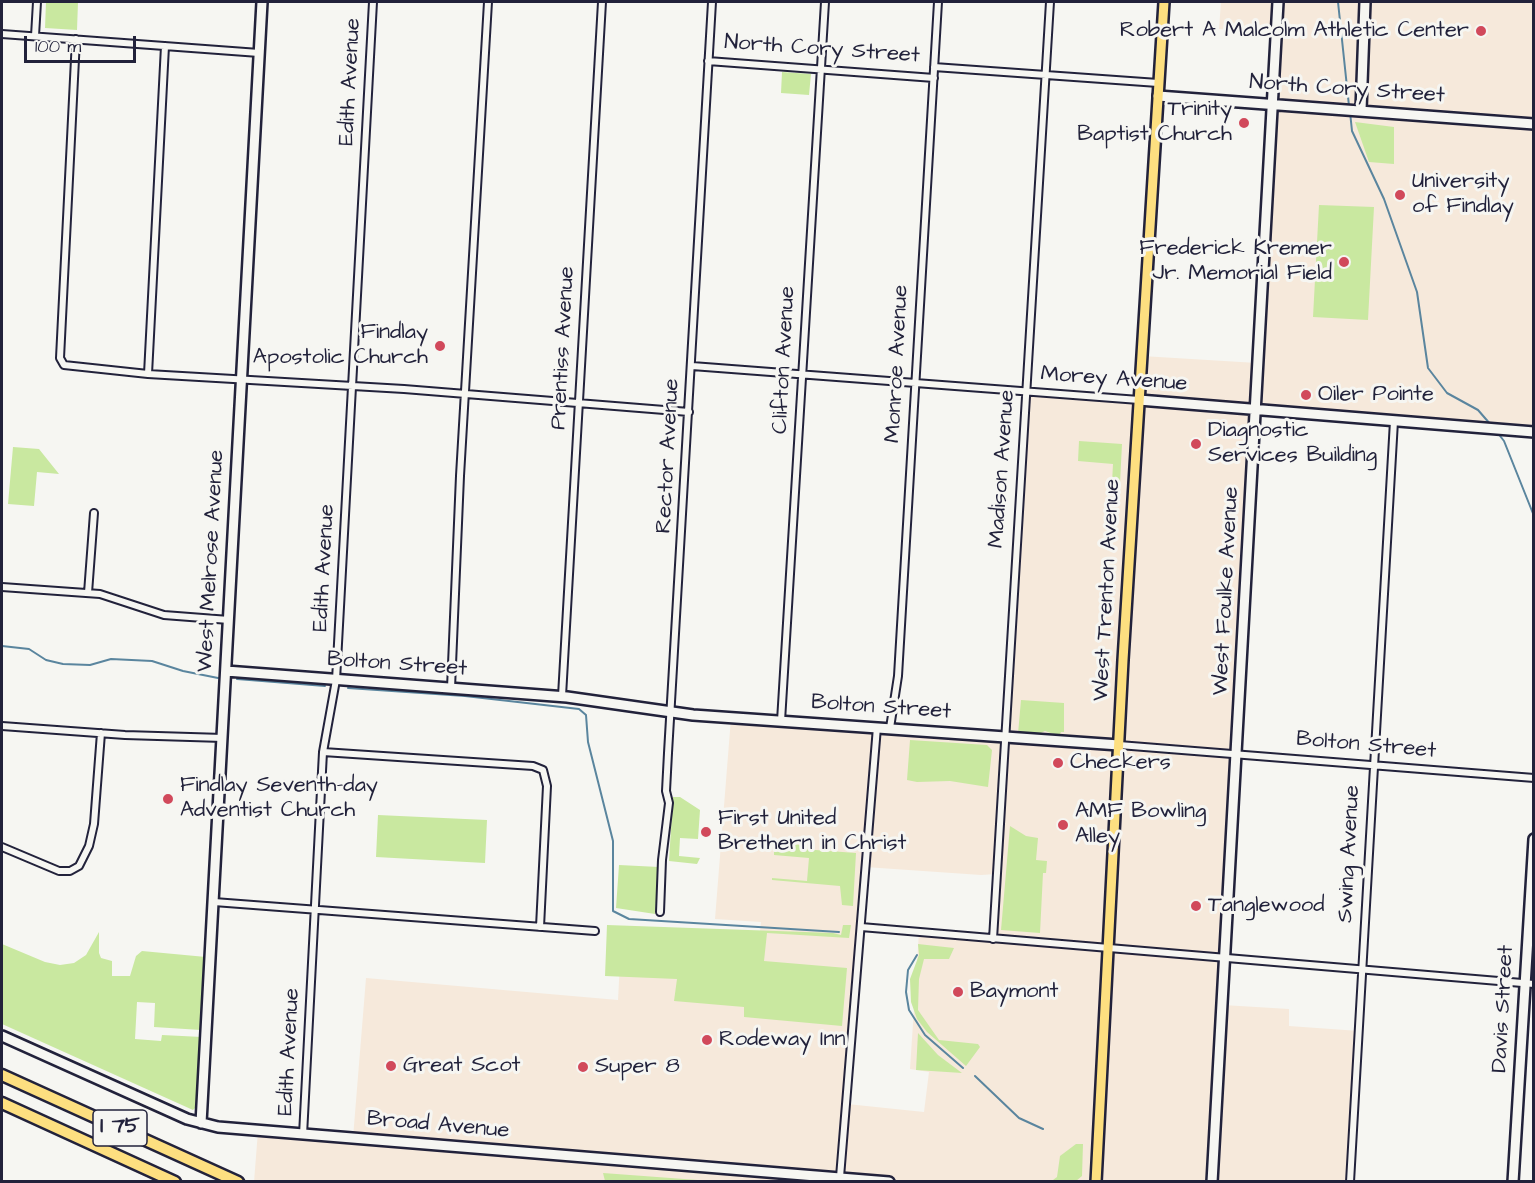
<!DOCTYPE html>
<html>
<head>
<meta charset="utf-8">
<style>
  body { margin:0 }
  #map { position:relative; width:1535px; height:1183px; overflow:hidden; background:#f6f6f2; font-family:"Architects Daughter",sans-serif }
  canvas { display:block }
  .frame { position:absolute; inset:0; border:3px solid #22223b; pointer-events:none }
  .scale { position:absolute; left:24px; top:36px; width:112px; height:27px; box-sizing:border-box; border:3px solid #22223b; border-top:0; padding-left:8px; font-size:18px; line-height:21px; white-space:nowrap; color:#22223b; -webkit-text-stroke:4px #f6f6f2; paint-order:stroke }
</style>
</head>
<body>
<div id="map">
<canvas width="1535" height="1183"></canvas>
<div class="frame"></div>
<div class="scale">100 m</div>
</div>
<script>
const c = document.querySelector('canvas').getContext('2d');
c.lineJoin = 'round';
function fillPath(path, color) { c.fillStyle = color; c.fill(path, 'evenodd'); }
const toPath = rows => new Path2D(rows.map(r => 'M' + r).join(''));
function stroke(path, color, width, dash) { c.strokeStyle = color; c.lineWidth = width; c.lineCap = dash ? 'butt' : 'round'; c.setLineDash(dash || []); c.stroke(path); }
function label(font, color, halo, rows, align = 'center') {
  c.font = font + ' "Architects Daughter",sans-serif'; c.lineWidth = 6; c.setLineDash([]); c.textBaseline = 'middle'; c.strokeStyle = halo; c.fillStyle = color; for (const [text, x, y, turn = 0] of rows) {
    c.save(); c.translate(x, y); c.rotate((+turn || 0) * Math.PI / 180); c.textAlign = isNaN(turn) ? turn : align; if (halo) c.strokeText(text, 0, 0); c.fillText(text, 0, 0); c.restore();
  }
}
fillPath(toPath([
  [1221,2,1533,2,1533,432,1255,411,1223,1005,1289,1009,1289,1026,1359,1031,1350,1181,254,1182,258,1131,353,1138,366,978,618,1000,622,926,760,932,761,922,715,919,731,718,1004,736,1027,393,1139,400,1142,356,1257,363,1275,34,1219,29],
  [865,867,981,875,996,874,993,938,919,932,910,1069,929,1072,924,1112,847,1104]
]), '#f6e9db');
fillPath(toPath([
  [46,2,78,2,77,30,45,28],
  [782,72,811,74,809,95,781,93],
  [1355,122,1394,127,1394,164,1369,162],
  [1319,205,1374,207,1368,320,1313,317],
  [1079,441,1122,444,1120,483,1112,483,1113,464,1078,461],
  [13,447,39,449,59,474,37,472,34,506,8,504],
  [1021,700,1064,703,1064,732,1061,732,1059,736,1045,731,1036,735,1018,734],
  [910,740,987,745,992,750,988,787,950,781,917,782,907,780],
  [673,797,680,797,700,810,698,839,680,838,679,856,700,858,697,864,669,861],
  [378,815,487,820,485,863,376,857],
  [1010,826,1026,836,1038,838,1036,860,1047,861,1046,873,1043,873,1040,933,1001,930],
  [777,843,802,845,802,849,856,853,853,906,842,905,840,886,772,880,772,878,807,881,809,858,774,855,774,845],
  [619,865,659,867,655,914,616,908],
  [607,925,833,933,841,935,843,925,851,925,849,938,767,933,764,961,847,968,842,1026,744,1017,744,1007,674,1001,677,979,605,976],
  [99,932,99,953,101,958,112,961,112,976,130,976,136,956,142,951,206,957,201,1030,154,1027,155,1003,137,1002,135,1039,161,1041,162,1035,202,1037,197,1106,193,1110,2,1024,2,944,45,962,60,965,74,963,86,955],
  [918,944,954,948,949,959,924,959,919,979,918,1010,939,1040,978,1044,980,1047,966,1066,927,1032,917,1019,911,1002,910,979,919,955],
  [918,1033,938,1055,962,1073,916,1070],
  [1076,1144,1083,1144,1082,1176,1076,1181,1053,1180,1057,1177,1060,1156],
  [603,1173,711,1181,605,1181]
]), '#c9e8a0');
stroke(toPath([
  [1338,2,1349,106],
  [1350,112,1352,131,1384,199,1417,292,1428,368,1447,393,1478,410,1491,425],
  [1497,432,1504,441,1534,516],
  [2,646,29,649,46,660,63,664,90,665,111,659,152,661,183,671,218,678],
  [237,679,325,686],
  [348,688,465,696,579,709,586,715,588,742,613,841,613,911,629,919,839,932],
  [917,955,908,970,906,992,909,1010,925,1035,963,1068],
  [975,1076,1019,1118,1043,1129]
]), '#5a859e', 2);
const street = toPath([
  [2,34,259,53],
  [35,36,37,2],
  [76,39,60,358,64,365,148,374,404,389,689,412],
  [708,61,934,78],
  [934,67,1158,83],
  [692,366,1139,400],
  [148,374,165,46],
  [2,587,100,594,164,615,229,620],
  [88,593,94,513],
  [451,688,460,476,488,2],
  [562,696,602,2],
  [781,721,825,2],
  [2,726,125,735,223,738],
  [890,728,898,676,938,2],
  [1119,745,1534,778],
  [323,752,533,766,543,770,547,786,540,927],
  [2,847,59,871,70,871,79,866,89,846,94,824,101,733],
  [214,902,595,931],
  [660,912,662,860,669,803,666,791,668,753,712,2],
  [861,927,1534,984],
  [993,939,1050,2],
  [303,1135,323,752,336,680,373,2],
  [840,1177,877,727],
  [1350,1182,1394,421]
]);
const secondary = toPath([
  [1158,96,1534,124],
  [1361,110,1365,2],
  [1139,400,1534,432],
  [226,671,567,697,693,715,1119,745],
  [2,1036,187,1119,218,1127,889,1182],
  [201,1123,262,2],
  [1212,1182,1278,2],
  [1513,1182,1534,839]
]);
const primary = toPath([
  [1096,1182,1123,660,1164,2]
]);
const highway = toPath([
  [2,1075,238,1182],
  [2,1103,175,1182]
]);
stroke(street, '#22223b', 10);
stroke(secondary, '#22223b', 14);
stroke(primary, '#22223b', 14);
stroke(highway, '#22223b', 15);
stroke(street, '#f6f6f2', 6);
stroke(secondary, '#f6f6f2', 9);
stroke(primary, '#fddf80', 9);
stroke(highway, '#fddf80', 10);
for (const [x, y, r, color] of [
  [1481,31,6,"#d1495b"],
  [1244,123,6,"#d1495b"],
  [1400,195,6,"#d1495b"],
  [1344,262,6,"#d1495b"],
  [440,346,6,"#d1495b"],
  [1306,395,6,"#d1495b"],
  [1196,444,6,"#d1495b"],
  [1058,763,6,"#d1495b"],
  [168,799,6,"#d1495b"],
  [1063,825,6,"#d1495b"],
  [706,832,6,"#d1495b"],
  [1196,906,6,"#d1495b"],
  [958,992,6,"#d1495b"],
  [707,1040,6,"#d1495b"],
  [391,1066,6,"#d1495b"],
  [583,1067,6,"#d1495b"]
]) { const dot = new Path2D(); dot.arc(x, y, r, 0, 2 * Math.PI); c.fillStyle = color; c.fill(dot); stroke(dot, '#f6f6f2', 2); }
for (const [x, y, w] of [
  [120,1128,54]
]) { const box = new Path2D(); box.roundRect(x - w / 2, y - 18, w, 36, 4.5); c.fillStyle = '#f6f6f2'; c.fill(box); stroke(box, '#22223b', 1.5); }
label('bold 21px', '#22223b', null, [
  ["I 75",120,1128]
]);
label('22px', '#22223b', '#f6f6f2', [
  ["Robert A Malcolm Athletic Center",1469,31,"right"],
  ["Trinity",1232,110,"right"],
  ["Baptist Church",1232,135,"right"],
  ["University",1412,182],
  ["of Findlay",1412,207],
  ["Frederick Kremer",1332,249,"right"],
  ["Jr. Memorial Field",1332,274,"right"],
  ["Findlay",428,333,"right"],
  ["Apostolic Church",428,358,"right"],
  ["Oiler Pointe",1318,395],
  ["Diagnostic",1208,431],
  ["Services Building",1208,456],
  ["Checkers",1070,763],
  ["Findlay Seventh-day",180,786],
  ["Adventist Church",180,811],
  ["AMF Bowling",1075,812],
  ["Alley",1075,837],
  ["First United",718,819],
  ["Brethern in Christ",718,844],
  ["Tanglewood",1208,906],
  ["Baymont",970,992],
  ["Rodeway Inn",719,1040],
  ["Great Scot",403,1066],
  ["Super 8",595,1067]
], 'left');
label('22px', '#22223b', '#f6f6f2', [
  ["North Cory Street",822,50,4],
  ["Edith Avenue",351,82,-87],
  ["North Cory Street",1347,90,4],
  ["Prentiss Avenue",564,348,-87],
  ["Clifton Avenue",785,360,-87],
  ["Monroe Avenue",898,364,-87],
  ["Morey Avenue",1114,380,4],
  ["Rector Avenue",669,456,-87],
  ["Madison Avenue",1003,469,-86],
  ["West Melrose Avenue",212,561,-87],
  ["Edith Avenue",325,568,-87],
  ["West Trenton Avenue",1108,590,-87],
  ["West Foulke Avenue",1227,591,-87],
  ["Bolton Street",397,665,4],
  ["Bolton Street",881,708,4],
  ["Bolton Street",1366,746,5],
  ["Swing Avenue",1350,854,-87],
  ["Davis Street",1504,1009,-87],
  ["Edith Avenue",290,1052,-87],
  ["Broad Avenue",438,1126,5]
]);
</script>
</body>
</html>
